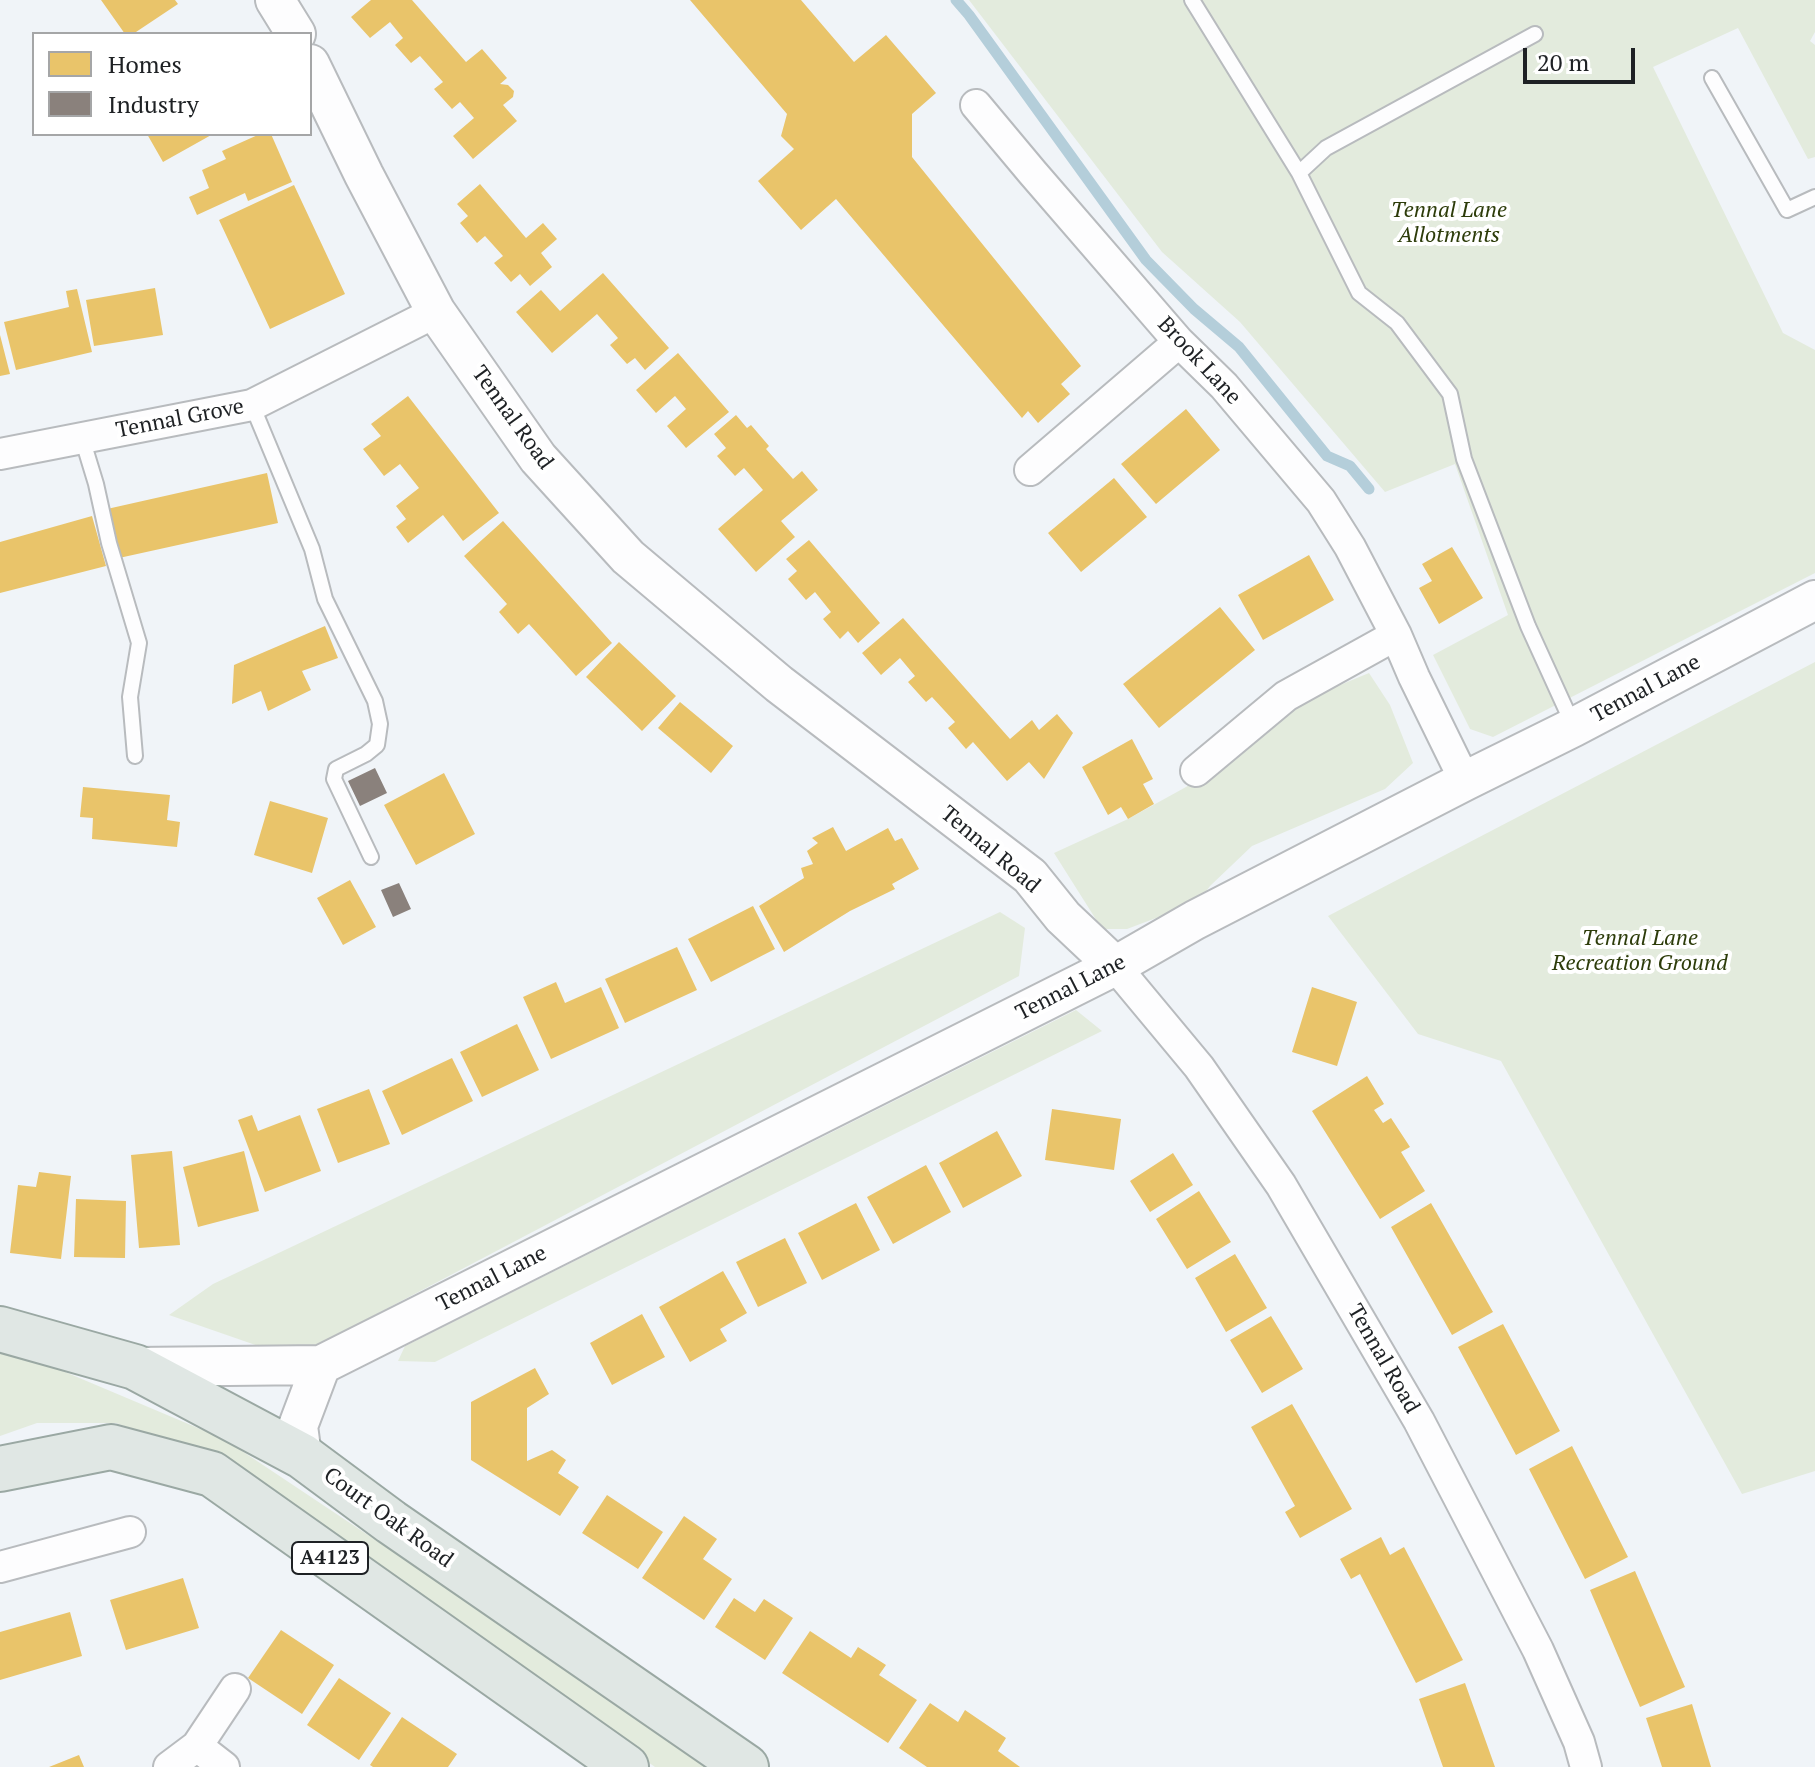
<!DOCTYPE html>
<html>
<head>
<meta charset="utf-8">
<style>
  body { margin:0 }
  #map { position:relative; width:1815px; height:1767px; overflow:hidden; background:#f0f4f8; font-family:"PT Serif",serif }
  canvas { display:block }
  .legend { position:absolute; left:32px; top:32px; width:280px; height:104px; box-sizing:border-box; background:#fff; border:2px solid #a5a6a7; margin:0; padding:10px 14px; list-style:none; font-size:24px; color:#1e2124 }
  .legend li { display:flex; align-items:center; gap:16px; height:40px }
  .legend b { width:40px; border:2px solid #a5a6a7 }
  .scale { position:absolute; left:1523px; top:48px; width:112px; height:36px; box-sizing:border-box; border:4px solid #1e2124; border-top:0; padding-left:10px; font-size:24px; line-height:28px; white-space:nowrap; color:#1e2124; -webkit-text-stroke:6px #fff; paint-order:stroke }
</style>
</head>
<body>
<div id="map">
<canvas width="1815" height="1767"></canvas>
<ul class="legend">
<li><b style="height:22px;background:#e9c46a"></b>Homes</li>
<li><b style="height:22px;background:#8a817c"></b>Industry</li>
</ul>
<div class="scale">20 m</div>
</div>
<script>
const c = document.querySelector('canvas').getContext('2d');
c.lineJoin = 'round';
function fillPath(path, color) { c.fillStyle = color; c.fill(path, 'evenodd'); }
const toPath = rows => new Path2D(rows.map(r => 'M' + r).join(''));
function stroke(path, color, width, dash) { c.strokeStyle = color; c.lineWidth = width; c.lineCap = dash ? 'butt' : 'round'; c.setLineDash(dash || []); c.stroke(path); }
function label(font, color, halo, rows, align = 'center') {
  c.font = font + ' "PT Serif",serif'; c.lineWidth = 8; c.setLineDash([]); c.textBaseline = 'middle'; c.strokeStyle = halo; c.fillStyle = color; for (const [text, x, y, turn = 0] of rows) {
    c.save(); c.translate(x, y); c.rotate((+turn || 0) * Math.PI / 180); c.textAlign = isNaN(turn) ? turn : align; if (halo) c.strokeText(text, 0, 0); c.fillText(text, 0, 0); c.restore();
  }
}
fillPath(toPath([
  [969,0,1815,0,1815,32,1810,41,1815,45,1815,157,1808,159,1738,28,1653,67,1783,333,1815,350,1815,573,1493,737,1470,729,1433,655,1508,615,1455,464,1385,492,1240,322,1162,252],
  [1815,662,1815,1471,1742,1494,1501,1061,1418,1034,1328,916],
  [1369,673,1390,705,1413,763,1385,789,1252,846,1210,886,1201,898,1172,912,1127,929,1102,929,1054,853,1128,819,1186,787,1316,695],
  [1000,912,1025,928,1019,976,293,1358,169,1315,213,1284],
  [1076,1010,1102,1031,435,1362,398,1361,405,1346],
  [0,1351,51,1366,224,1439,404,1559,705,1767,655,1767,452,1624,239,1468,116,1423,37,1423,0,1436]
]), '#e3ebdd');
fillPath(toPath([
  [101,0,175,0,178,4,133,34,125,34],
  [371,0,412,0,466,62,482,49,507,78,500,84,508,85,514,91,513,97,503,105,517,121,473,159,453,136,474,118,460,102,452,109,434,89,443,82,420,56,411,63,395,45,403,38,390,22,370,38,351,17],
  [690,0,801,0,854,62,886,35,936,93,912,114,912,157,1081,366,1061,384,1070,394,1038,423,1028,411,1022,418,836,199,801,230,758,181,794,149,781,136,787,114],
  [147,134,213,134,163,162],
  [260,134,271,134,292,182,248,201,245,193,197,215,189,197,209,188,202,170,226,159,222,151],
  [480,184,526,238,543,223,557,239,541,253,552,267,530,286,520,274,511,282,494,263,503,256,485,236,477,243,460,223,468,216,457,204],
  [294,185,345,294,270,329,219,220],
  [603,273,669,348,645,370,635,358,627,364,610,345,618,338,597,314,552,353,516,312,541,290,560,311],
  [155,288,163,335,94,346,86,300],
  [77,289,92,352,16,370,4,322,69,307,66,291],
  [0,335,10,374,0,376],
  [678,353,729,412,686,448,667,426,686,409,675,396,656,413,636,390],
  [408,396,499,513,463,541,443,515,408,543,396,527,406,519,396,506,419,488,400,464,384,476,363,449,381,436,371,424],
  [1186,409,1220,450,1156,504,1121,464],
  [736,415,747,428,751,425,769,446,766,449,793,479,802,471,818,490,781,521,795,537,756,572,718,529,763,490,744,468,735,476,717,456,726,448,714,434],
  [267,473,278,523,119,558,107,509],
  [1114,478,1147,517,1081,572,1048,533],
  [92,516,106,566,0,593,0,542],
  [503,521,612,643,576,676,529,624,518,634,499,612,507,604,464,556],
  [809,540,880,623,858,643,848,631,840,639,823,619,831,612,815,592,806,600,788,579,797,571,786,559],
  [1452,547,1483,598,1439,624,1419,588,1432,581,1422,564],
  [1309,555,1334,600,1263,640,1238,595],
  [1220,607,1255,650,1159,728,1123,684],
  [903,618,1010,739,1032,720,1039,730,1057,714,1073,733,1044,779,1029,762,1007,781,973,742,966,749,948,728,955,722,932,697,926,702,908,682,915,676,900,658,881,675,862,653],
  [325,626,338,658,302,671,311,690,268,711,261,691,232,704,234,665],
  [619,642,676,696,642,731,586,677],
  [680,702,733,746,711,773,658,728],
  [1132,739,1153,779,1143,784,1154,804,1128,819,1121,807,1108,815,1082,767],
  [444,773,475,834,416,865,384,805],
  [83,787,170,795,167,820,180,822,177,847,92,839,93,818,80,817],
  [270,801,328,818,312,873,254,855],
  [833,827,846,851,888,828,895,841,902,838,919,869,892,884,895,889,850,911,784,952,759,906,804,878,801,868,813,864,807,851,818,843,812,838],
  [350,880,376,927,343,945,317,898],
  [753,906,775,949,711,982,688,939],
  [677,947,697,990,625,1023,605,979],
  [556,982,565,1003,601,987,619,1028,551,1059,523,997],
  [1312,987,1357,1002,1337,1066,1292,1052],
  [517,1024,539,1070,482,1097,460,1052],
  [452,1058,473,1101,402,1135,382,1091],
  [1367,1076,1384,1104,1374,1110,1383,1123,1391,1118,1410,1147,1401,1152,1425,1191,1380,1219,1312,1111],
  [369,1089,390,1144,338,1163,317,1109],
  [1052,1109,1121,1119,1114,1170,1045,1160],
  [252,1115,258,1131,300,1115,321,1171,265,1192,238,1120],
  [997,1131,1022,1176,963,1208,939,1163],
  [172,1151,180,1245,139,1248,131,1155],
  [244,1151,259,1211,198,1227,183,1167],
  [1173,1153,1193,1185,1150,1212,1130,1181],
  [926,1165,951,1212,893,1244,867,1197],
  [39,1172,71,1176,61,1259,10,1253,18,1185,36,1187],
  [1199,1191,1231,1242,1187,1269,1156,1219],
  [76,1199,126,1201,125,1258,74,1257],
  [856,1203,880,1250,822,1280,798,1233],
  [1431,1203,1493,1312,1452,1335,1391,1227],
  [785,1238,807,1283,758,1307,736,1262],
  [1235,1254,1267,1308,1226,1332,1195,1278],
  [723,1271,747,1313,720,1329,727,1341,690,1362,659,1307],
  [642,1314,665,1357,612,1385,590,1343],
  [1271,1316,1303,1369,1262,1393,1230,1340],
  [1503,1324,1560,1431,1516,1455,1458,1347],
  [535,1368,549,1394,527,1408,527,1461,552,1450,566,1460,558,1473,579,1487,560,1516,471,1460,471,1402],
  [1292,1404,1352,1509,1300,1538,1285,1512,1295,1506,1251,1427],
  [1572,1446,1628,1557,1585,1579,1529,1469],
  [607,1495,663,1532,638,1569,582,1533],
  [684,1516,717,1539,703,1559,732,1579,704,1620,642,1578],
  [1381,1537,1390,1555,1404,1547,1463,1660,1416,1683,1360,1574,1351,1579,1340,1559],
  [1635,1571,1685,1687,1640,1707,1590,1590],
  [183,1578,199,1628,126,1650,110,1600],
  [734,1598,755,1612,764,1599,793,1618,765,1660,715,1627],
  [70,1612,82,1656,0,1680,0,1632],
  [281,1630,334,1665,302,1714,248,1678],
  [810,1631,851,1658,858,1647,886,1665,879,1675,917,1700,888,1743,782,1673],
  [339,1678,391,1713,359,1760,307,1725],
  [1465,1683,1495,1767,1443,1767,1419,1699],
  [930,1703,958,1722,965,1710,1006,1738,998,1751,1020,1767,927,1767,899,1748],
  [1692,1704,1711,1767,1662,1767,1646,1718],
  [402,1717,457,1754,448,1767,373,1767,370,1765],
  [79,1755,84,1767,49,1767]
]), '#e9c46a');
fillPath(toPath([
  [375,768,387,793,360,806,348,781],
  [399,883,411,909,393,917,381,890]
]), '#8a817c');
stroke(toPath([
  [956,0,969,15,1146,260,1194,309,1239,347,1327,456,1350,466,1369,489]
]), '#b4ceda', 11);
const service = toPath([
  [1192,0,1299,173,1359,293,1397,323,1450,394,1464,459,1528,626,1574,727],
  [1712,78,1787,210,1815,197],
  [1299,173,1326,148,1535,34],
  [252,405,312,549,325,599,375,701,380,724,377,745,366,754,336,769,334,779,371,857],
  [82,438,96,484,109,543,139,643,130,697,135,756]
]);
const minor = toPath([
  [976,105,1032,172,1179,342,1224,386,1321,501,1350,547,1396,635,1414,677,1465,781],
  [0,454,252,405,436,312],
  [1030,470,1179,342],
  [1196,771,1286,696,1396,635],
  [1115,966,1199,1067,1281,1185,1419,1421,1538,1650,1579,1742,1586,1767],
  [0,1567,130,1532],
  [197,1746,224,1767],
  [169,1767,197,1746,235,1689]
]);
const tertiary = toPath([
  [275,0,296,34],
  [310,64,364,175,436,312,538,458,628,557,779,684,1030,876,1063,917,1115,966],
  [135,1367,321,1365,1115,966,1195,920,1465,781,1574,727,1815,600],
  [302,1456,298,1426,321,1365]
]);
const primary = toPath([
  [0,1329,135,1367,302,1456,391,1522,746,1767],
  [0,1469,111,1447,212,1474,626,1767]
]);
stroke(service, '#b8bbbe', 18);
stroke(minor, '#b8bbbe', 34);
stroke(tertiary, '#b8bbbe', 42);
stroke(primary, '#9aa8a3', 48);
stroke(service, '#fdfdfe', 14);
stroke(minor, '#fdfdfe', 30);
stroke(tertiary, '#fdfdfe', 38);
stroke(primary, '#e0e7e4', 44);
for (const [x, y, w] of [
  [330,1558,76]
]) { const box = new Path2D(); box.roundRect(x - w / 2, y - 16, w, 32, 6); c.fillStyle = '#fff'; c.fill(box); stroke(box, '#1e2124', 2); }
label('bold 20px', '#1e2124', null, [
  ["A4123",330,1558]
]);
label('italic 22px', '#2d3c0a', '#fff', [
  ["Tennal Lane",1449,211],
  ["Allotments",1449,236],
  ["Tennal Lane",1640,939],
  ["Recreation Ground",1640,964]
]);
label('22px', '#1e2124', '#fff', [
  ["Brook Lane",1199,361,47],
  ["Tennal Road",512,418,54],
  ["Tennal Grove",180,419,-11],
  ["Tennal Lane",1646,689,-28],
  ["Tennal Road",990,850,40],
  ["Tennal Lane",1071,988,-27],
  ["Tennal Lane",492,1279,-27],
  ["Tennal Road",1383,1359,60],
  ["Court Oak Road",388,1518,36]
]);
</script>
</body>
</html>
